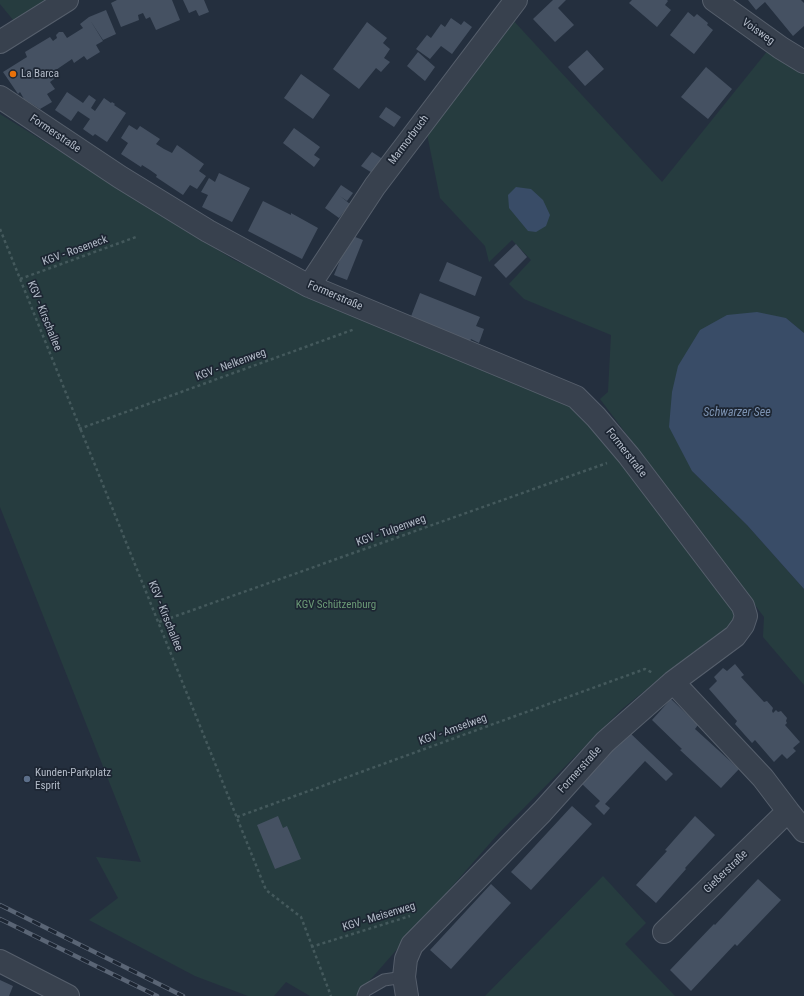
<!DOCTYPE html>
<html>
<head>
<meta charset="utf-8">
<style>
  body { margin:0 }
  canvas { display:block; background:#242f3e }
</style>
</head>
<body>
<canvas width="804" height="996"></canvas>
<script>
const c = document.querySelector('canvas').getContext('2d');
c.lineJoin = 'round';
function fillPath(path, color) { c.fillStyle = color; c.fill(path, 'evenodd'); }
const toPath = rows => new Path2D(rows.map(r => 'M' + r).join(''));
function stroke(path, color, width, dash) { c.strokeStyle = color; c.lineWidth = width; c.lineCap = dash ? 'butt' : 'round'; c.setLineDash(dash || []); c.stroke(path); }
function label(font, color, halo, rows, align = 'center') {
  c.font = font + ' "Roboto Condensed",sans-serif'; c.lineWidth = 3.5; c.setLineDash([]); c.textBaseline = 'middle'; c.strokeStyle = halo; c.fillStyle = color; for (const [text, x, y, turn = 0] of rows) {
    c.save(); c.translate(x, y); c.rotate((+turn || 0) * Math.PI / 180); c.textAlign = isNaN(turn) ? turn : align; if (halo) c.strokeText(text, 0, 0); c.fillText(text, 0, 0); c.restore();
  }
}
fillPath(toPath([
  [0,0,48,0,14,21,0,4],
  [511,18,662,182,769,49,804,71,804,333,786,318,692,471,747,525,804,589,804,685,763,637,764,617,600,399,608,392,611,335,524,299,509,284,531,260,512,240,489,262,485,246,440,198,426,129],
  [0,114,234,260,374,322,576,408,621,458,737,615,718,641,684,659,622,709,498,834,356,996,310,996,286,982,274,996,248,996,195,976,89,920,118,898,96,857,141,862,0,507],
  [603,876,646,923,625,944,675,996,485,996]
]), '#263c3f');
fillPath(toPath([
  [516,187,531,189,543,200,550,215,546,226,536,232,528,231,509,208,508,195],
  [757,312,786,318,804,333,804,589,747,525,692,471,669,427,672,392,678,366,700,330,727,315]
]), '#394c67');
fillPath(toPath([
  [117,0,172,0,180,20,156,30,150,17,146,19,143,13,138,15,139,20,121,27,111,3],
  [183,0,204,0,209,12,199,16,196,10,189,13],
  [553,0,566,0,558,8,574,25,555,42,533,19],
  [632,0,667,0,668,1,665,5,671,10,657,27,629,3],
  [748,0,801,0,804,3,804,26,793,36,765,2,756,10],
  [106,10,116,34,103,40,90,20,103,41,96,45,100,52,87,60,84,56,74,63,72,59,50,74,54,79,50,82,55,89,47,94,52,102,40,109,24,99,20,92,18,94,3,72,27,57,25,52,50,37,53,41,57,38,56,35,59,32,63,32,67,38,83,28,80,24,89,17],
  [688,12,694,17,697,14,708,23,707,25,713,30,694,54,670,35],
  [451,18,461,25,464,21,472,27,452,54,441,46,430,59,416,49,427,35,431,38,441,24,445,27],
  [367,22,387,38,383,43,390,49,384,58,390,62,381,72,376,68,359,89,333,69],
  [587,50,604,69,585,86,568,67],
  [418,52,435,67,425,81,407,66],
  [706,67,732,89,708,119,681,97],
  [301,74,330,95,313,119,284,98],
  [67,92,83,103,89,95,96,100,91,108,95,111,104,98,111,103,112,102,115,104,114,105,126,113,107,142,95,134,93,136,83,129,90,119,78,111,71,121,55,110],
  [386,107,401,117,394,127,379,117],
  [129,125,137,130,140,126,160,139,156,144,164,149,172,153,177,145,204,164,199,171,206,176,197,189,190,185,183,195,156,177,157,175,150,170,142,165,141,167,121,154,128,143,121,138],
  [294,128,320,147,314,155,320,159,314,167,283,143],
  [372,152,384,160,374,174,361,166],
  [219,173,250,188,232,222,202,207,208,195,201,192,209,178,215,182],
  [341,185,353,193,347,201,340,196,350,204,339,218,325,208],
  [263,201,291,215,291,213,318,228,302,259,248,231],
  [350,235,363,240,347,280,334,275],
  [516,244,527,257,506,278,494,265],
  [447,262,482,277,475,296,439,281],
  [420,293,480,317,476,326,484,329,479,343,471,339,469,343,410,319],
  [735,664,744,675,741,677,764,702,767,701,773,708,772,711,773,713,776,710,778,712,781,711,787,718,786,721,787,723,785,725,800,742,793,748,796,751,787,759,782,754,774,762,755,740,752,743,735,724,737,721,709,689,717,681,714,677,723,668,727,671],
  [671,699,698,725,695,729,739,769,721,788,680,750,682,749,652,720],
  [629,732,673,774,666,781,645,761,605,804,610,808,604,815,595,806,600,801,581,783],
  [572,806,592,824,531,890,511,872],
  [278,816,283,828,287,826,301,859,275,869,257,825],
  [695,816,715,835,685,868,686,869,656,903,636,885,667,851,665,850],
  [758,879,781,900,737,946,735,944,691,991,670,970,714,924,715,925],
  [491,884,511,903,451,969,430,950],
  [0,980,13,986,9,996,0,996]
]), '#455162');
const service = toPath([
  [363,996,365,991,384,980,404,977]
]);
const minor = toPath([
  [714,0,781,48,804,62],
  [0,42,67,0],
  [0,97,120,177,208,231,309,286,576,397,596,417,629,456,743,606,746,616,743,625,735,636,673,682,605,742,542,812,412,945,406,959,404,977,407,996],
  [309,286,375,186,516,0],
  [788,811,804,831],
  [664,932,788,811,763,778,673,682],
  [0,961,68,996]
]);
stroke(service, '#565f6c', 13);
stroke(minor, '#565f6c', 24);
stroke(toPath([
  [0,229,266,890,301,917,331,996],
  [20,279,136,237],
  [79,429,355,329],
  [159,622,607,463],
  [237,817,645,669,653,673],
  [311,947,410,916]
]), '#44595c', 2.5, [3, 3]);
stroke(service, '#38414e', 11);
stroke(minor, '#38414e', 22);
const rail = toPath([
  [0,905,183,996],
  [0,919,157,996]
]);
stroke(rail, '#5a6575', 4.5);
stroke(rail, '#1d2633', 3, [9]);
for (const [x, y, r, color] of [
  [13,74,4,"#e8710a"],
  [27,779,4,"#5c6f8a"]
]) { const dot = new Path2D(); dot.arc(x, y, r, 0, 2 * Math.PI); c.fillStyle = color; c.fill(dot); stroke(dot, '#1d2633', 1.5); }
label('11px', '#b4bcc9', '#1d2633', [
  ["Voisweg",758,32,35],
  ["Formerstraße",55,134,34],
  ["Marmorbruch",409,140,-53],
  ["KGV - Roseneck",75,251,-20],
  ["Formerstraße",335,296,23],
  ["KGV - Kirschallee",44,316,68],
  ["KGV - Nelkenweg",231,365,-20],
  ["Formerstraße",626,453,52],
  ["KGV - Tulpenweg",391,531,-20],
  ["KGV - Kirschallee",165,616,68],
  ["KGV - Amselweg",453,730,-20],
  ["Formerstraße",580,770,-48],
  ["Gießerstraße",726,872,-44],
  ["KGV - Meisenweg",379,917,-17]
]);
label('11px', '#b4bcc9', '#1d2633', [
  ["La Barca",21,74],
  ["Kunden-Parkplatz",35,773],
  ["Esprit",35,786]
], 'left');
label('11px', '#6b9a76', '#1d2633', [
  ["KGV Schützenburg",336,605]
]);
label('italic 12px', '#7c92b1', '#1d2633', [
  ["Schwarzer See",737,413]
]);
</script>
</body>
</html>
